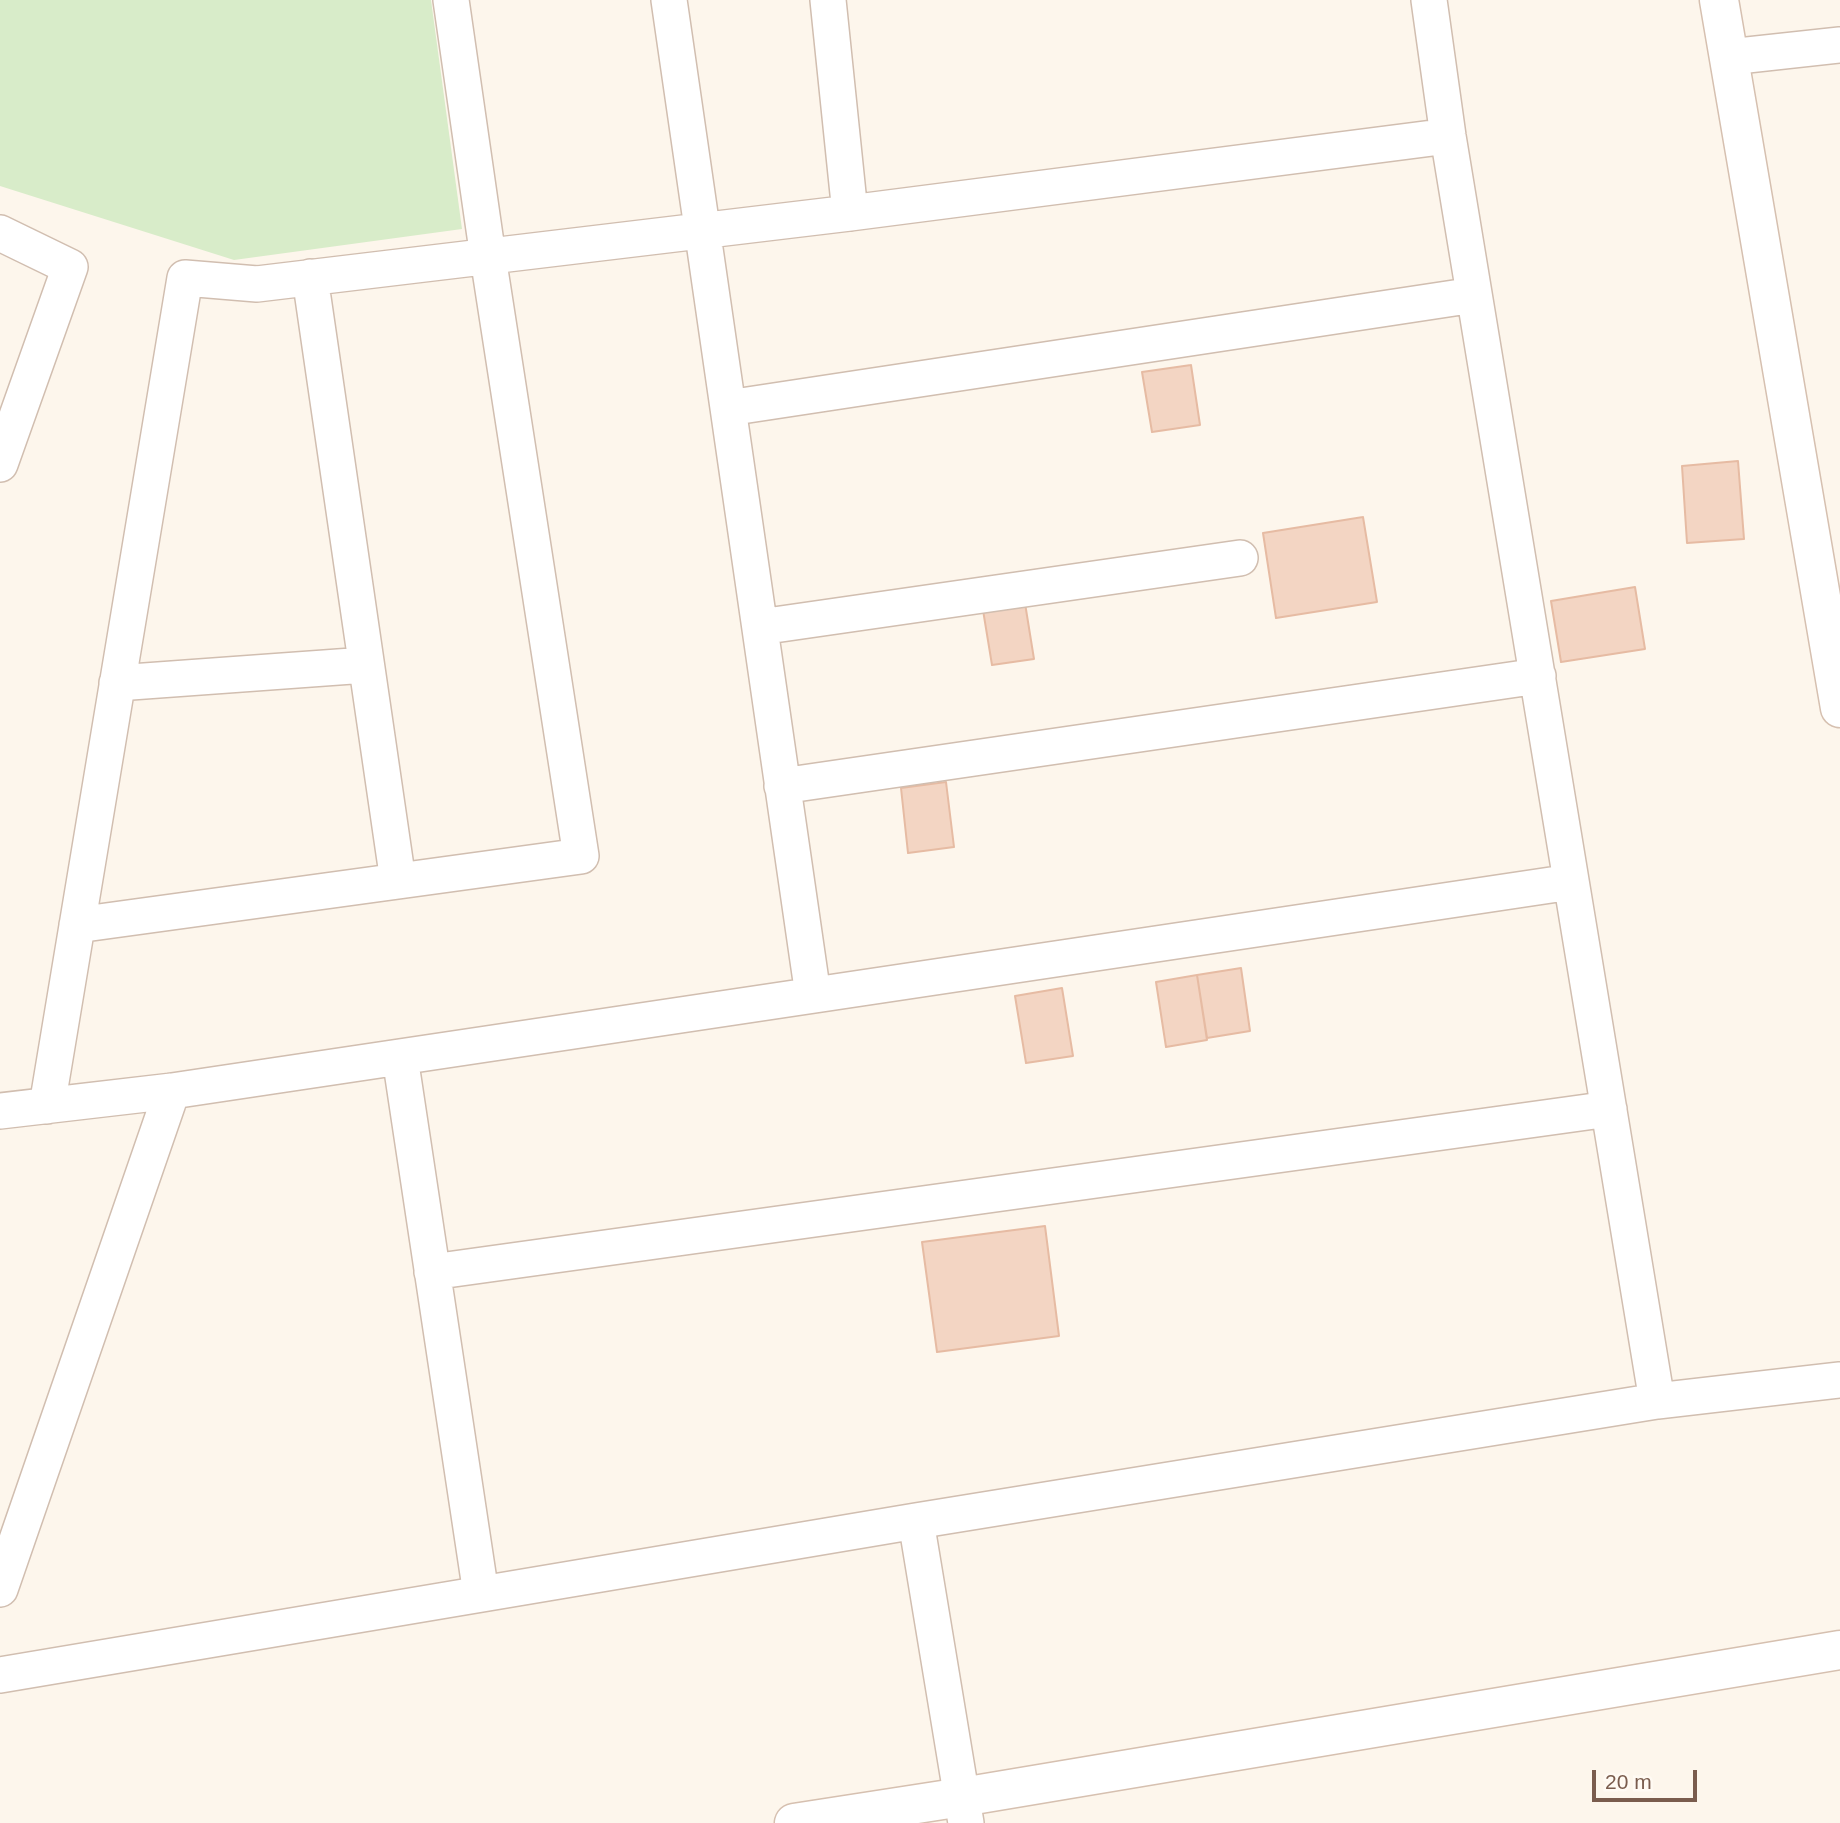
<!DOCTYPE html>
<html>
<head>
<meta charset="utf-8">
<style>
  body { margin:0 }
  #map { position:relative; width:1840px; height:1823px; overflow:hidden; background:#fdf6ec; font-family:Arial,sans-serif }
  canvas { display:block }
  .scale { position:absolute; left:1592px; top:1770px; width:105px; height:32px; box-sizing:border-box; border:4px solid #7a5c4d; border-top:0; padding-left:9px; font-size:21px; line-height:24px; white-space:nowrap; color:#7a5c4d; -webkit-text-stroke:5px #fffaf3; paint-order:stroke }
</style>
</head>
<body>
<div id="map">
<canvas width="1840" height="1823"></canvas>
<div class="scale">20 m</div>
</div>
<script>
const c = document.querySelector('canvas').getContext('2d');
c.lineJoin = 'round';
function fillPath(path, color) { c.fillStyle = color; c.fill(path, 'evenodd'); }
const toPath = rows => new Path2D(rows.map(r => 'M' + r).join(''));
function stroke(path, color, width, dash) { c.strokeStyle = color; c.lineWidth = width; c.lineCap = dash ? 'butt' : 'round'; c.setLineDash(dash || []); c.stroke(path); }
fillPath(toPath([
  [0,0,431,0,462,229,234,260,0,186]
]), '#d8ecc9');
const building = toPath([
  [1191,365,1200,425,1152,432,1142,372,1191,365],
  [1738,461,1744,539,1687,543,1682,466,1738,461],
  [1363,517,1377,602,1276,618,1263,533,1363,517],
  [1635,587,1645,649,1561,662,1551,601,1635,587],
  [1024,597,1034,659,992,665,982,604,1024,597],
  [946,782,954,847,908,853,901,788,946,782],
  [1241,968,1250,1031,1207,1038,1197,975,1241,968],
  [1197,975,1207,1040,1166,1047,1156,982,1197,975],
  [1062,988,1073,1056,1026,1063,1015,996,1062,988],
  [1045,1226,1059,1336,937,1352,922,1242,1045,1226]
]);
fillPath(building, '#f3d5c3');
stroke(building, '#e6bba3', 2);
const street = toPath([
  [669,0,813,995],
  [828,0,850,213],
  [1429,0,1448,136,1657,1401],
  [1729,57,1840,45],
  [0,233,70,267,0,464],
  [310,277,398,881],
  [728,408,1474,295],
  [760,627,1240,558],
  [117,683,366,665],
  [782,786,1538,676],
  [77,925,581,856,488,257,451,0],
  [400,1057,481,1594],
  [47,1106,185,278,257,284,850,213,1448,136],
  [0,1111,172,1091,1571,882],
  [432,1272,1609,1109],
  [916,1521,966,1823],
  [0,1589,172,1091],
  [0,1675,916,1521,1657,1401,1840,1380]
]);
const secondary = toPath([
  [1719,0,1840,708],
  [794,1823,962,1797,1840,1650]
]);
stroke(street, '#d1beb0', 38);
stroke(secondary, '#d6c0b0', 41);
stroke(street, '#fff', 35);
stroke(secondary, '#fff', 38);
</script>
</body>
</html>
